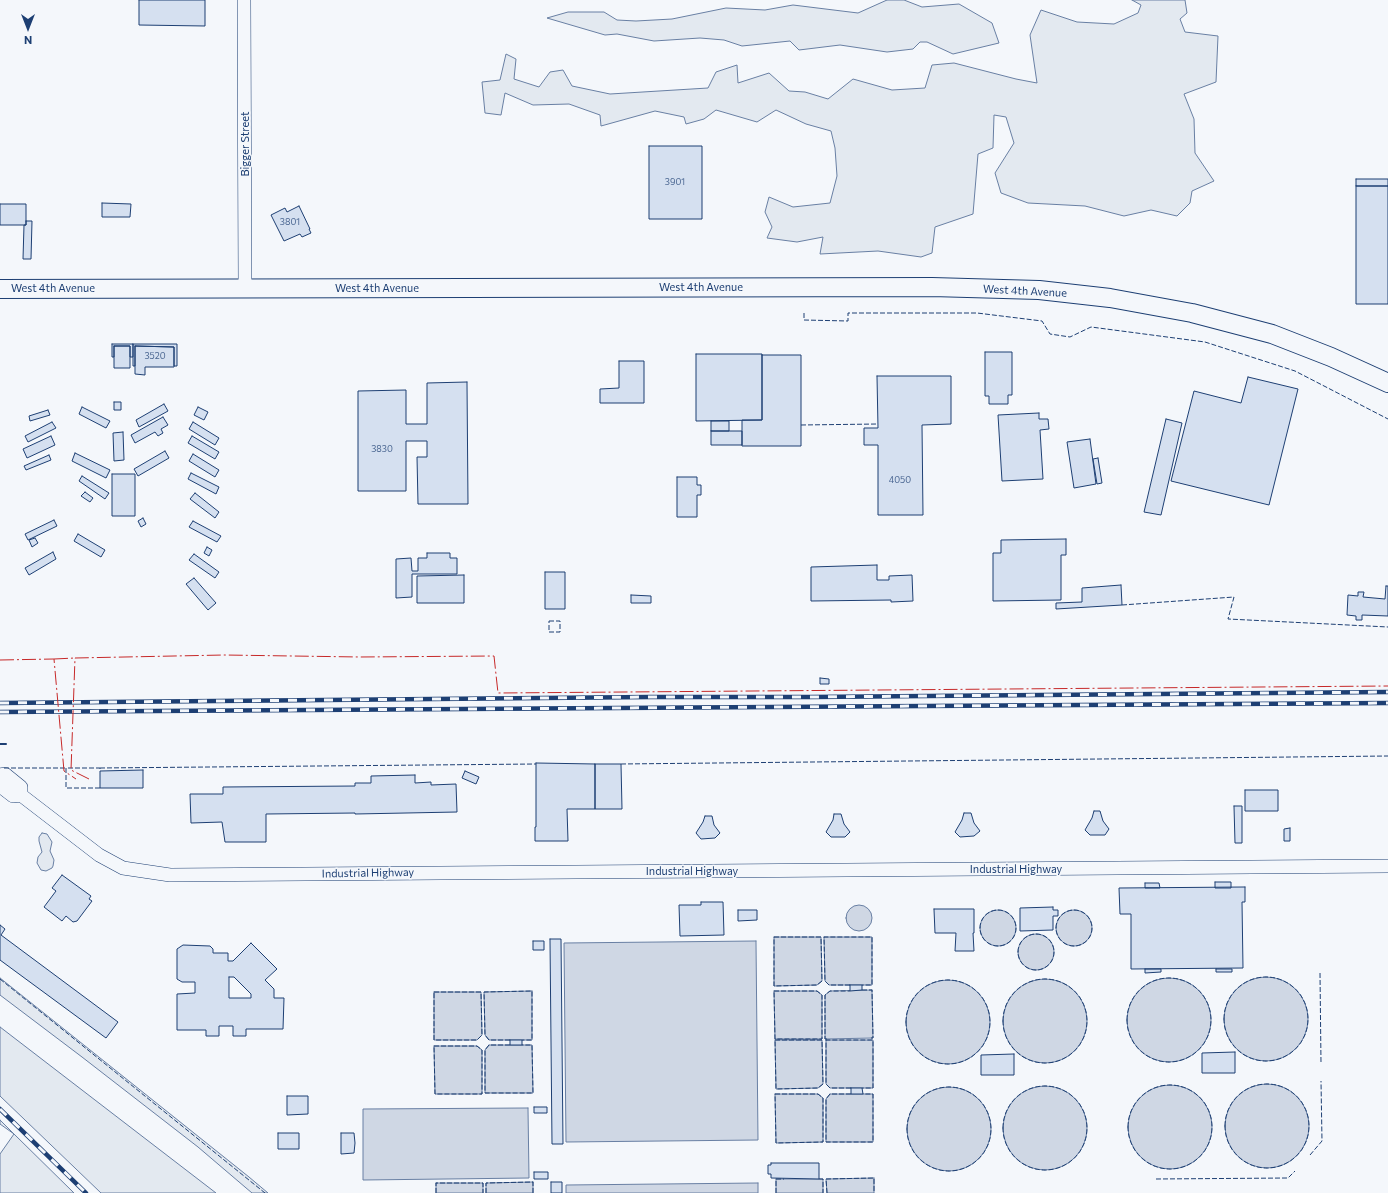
<!DOCTYPE html>
<html>
<head>
<meta charset="utf-8">
<style>
  body { margin:0 }
  #map { position:relative; width:1388px; height:1193px; overflow:hidden; background:#f4f7fb; font-family:Commissioner,sans-serif }
  canvas { display:block }
  .north { position:absolute; left:8px; top:8px; width:40px; height:40px; -webkit-text-stroke:3px #f4f7fb; paint-order:stroke; rotate:180deg; font-size:11px; font-weight:700; line-height:16px; text-align:center; color:#1d3f73 }
  .north::after { content:''; display:block; margin:auto; width:14px; height:18px; background:#1d3f73; clip-path:polygon(50% 0,100% 100%,50% 72%,0 100%) }
</style>
</head>
<body>
<div id="map">
<canvas width="1388" height="1193"></canvas>
<div class="north">N</div>
</div>
<script>
const c = document.querySelector('canvas').getContext('2d');
c.lineJoin = 'round';
function fillPath(path, color) { c.fillStyle = color; c.fill(path, 'evenodd'); }
const toPath = rows => new Path2D(rows.map(r => 'M' + r).join(''));
function stroke(path, color, width, dash) { c.strokeStyle = color; c.lineWidth = width; c.lineCap = dash ? 'butt' : 'round'; c.setLineDash(dash || []); c.stroke(path); }
function label(font, color, halo, rows, align = 'center') {
  c.font = font + ' Commissioner,sans-serif'; c.lineWidth = 3; c.setLineDash([]); c.textBaseline = 'middle'; c.strokeStyle = halo; c.fillStyle = color; for (const [text, x, y, turn = 0] of rows) {
    c.save(); c.translate(x, y); c.rotate((+turn || 0) * Math.PI / 180); c.textAlign = isNaN(turn) ? turn : align; if (halo) c.strokeText(text, 0, 0); c.fillText(text, 0, 0); c.restore();
  }
}
const green = toPath([
  [887,0,904,0,922,7,959,4,992,23,999,43,953,54,927,42,920,42,913,49,887,52,840,45,799,50,790,41,742,46,724,40,700,38,654,41,617,34,605,35,547,18,568,12,604,12,617,20,636,21,672,19,726,8,765,10,793,5,858,13,887,0],
  [1132,0,1185,0,1187,13,1180,19,1185,32,1218,36,1216,82,1184,94,1194,119,1195,153,1214,181,1192,191,1190,203,1177,216,1151,210,1124,216,1085,206,1028,203,1001,193,995,173,1014,143,1006,117,994,115,993,148,978,154,973,214,935,227,932,253,921,257,878,251,820,254,823,237,797,242,767,238,772,227,765,212,769,197,793,207,830,203,837,176,835,148,831,131,806,124,776,110,757,122,716,110,704,119,686,124,684,117,655,111,601,126,600,115,569,104,533,105,505,93,501,115,485,113,482,82,500,80,506,54,516,59,514,79,539,87,550,72,563,70,572,86,610,94,708,88,716,72,737,65,738,83,769,73,789,91,805,92,828,99,853,79,892,90,925,88,932,65,954,63,1016,79,1037,83,1030,35,1041,10,1077,22,1114,24,1138,13,1141,5,1132,0],
  [42,833,47,834,52,842,50,851,54,860,53,866,52,868,46,871,41,870,37,863,38,857,42,852,39,841,39,837,42,833],
  [0,978,249,1177,268,1193,252,1193,198,1147,82,1057,0,995,0,978],
  [0,1027,216,1193,101,1193,0,1096,0,1027],
  [0,1120,14,1134,74,1193,0,1193,0,1154,14,1134,0,1124,0,1120]
]);
fillPath(green, '#e3e9f0');
stroke(green, '#687fa3', 1);
const water = toPath([
  '846 918a13 13 0 1 1 26 0a13 13 0 1 1-26 0Z',
  '1056 928a18 18 0 1 1 36 0a18 18 0 1 1-36 0Z',
  '980 928a18 18 0 1 1 36 0a18 18 0 1 1-36 0Z',
  '1018 952a18 18 0 1 1 36 0a18 18 0 1 1-36 0Z',
  [774,937,821,937,822,981,817,985,774,986,774,937],
  [824,937,872,937,872,985,829,985,825,981,824,937],
  [756,941,758,1140,566,1142,564,943,756,941],
  '1224 1019a42 42 0 1 1 84 0a42 42 0 1 1-84 0Z',
  '1127 1020a42 42 0 1 1 84 0a42 42 0 1 1-84 0Z',
  '1003 1021a42 42 0 1 1 84 0a42 42 0 1 1-84 0Z',
  '906 1022a42 42 0 1 1 84 0a42 42 0 1 1-84 0Z',
  [872,990,873,1038,825,1039,825,995,830,991,872,990],
  [532,991,532,1040,489,1040,485,1035,484,992,532,991],
  [774,991,817,991,822,995,822,1039,775,1039,774,991],
  [434,992,481,992,482,1035,477,1040,434,1040,434,992],
  [775,1040,822,1040,823,1084,818,1088,776,1089,775,1040],
  [826,1040,873,1040,873,1088,830,1088,826,1084,826,1040],
  [489,1045,532,1045,533,1093,485,1093,485,1050,489,1045],
  [434,1046,477,1046,482,1050,482,1094,435,1094,434,1046],
  '1225 1126a42 42 0 1 1 84 0a42 42 0 1 1-84 0Z',
  '1128 1127a42 42 0 1 1 84 0a42 42 0 1 1-84 0Z',
  '1003 1128a42 42 0 1 1 84 0a42 42 0 1 1-84 0Z',
  '907 1129a42 42 0 1 1 84 0a42 42 0 1 1-84 0Z',
  [775,1094,818,1094,823,1098,823,1142,776,1143,775,1094],
  [830,1094,873,1094,873,1142,826,1142,826,1099,830,1094],
  [528,1108,529,1178,363,1180,363,1109,528,1108],
  [874,1178,874,1193,827,1193,826,1179,874,1178],
  [776,1179,823,1179,823,1193,776,1193,776,1179],
  [533,1182,533,1193,486,1193,486,1183,533,1182],
  [436,1183,483,1183,483,1193,436,1193,436,1183],
  [758,1183,758,1193,566,1193,566,1185,758,1183]
]);
fillPath(water, '#cfd7e4');
stroke(water, '#687fa3', 1);
const building = toPath([
  [139,0,205,0,205,26,139,25,139,0],
  [649,146,702,146,702,219,649,219,649,146],
  [1356,179,1388,179,1388,186,1356,186,1356,179],
  [1356,186,1388,186,1388,304,1356,304,1356,186],
  [102,203,131,204,130,217,102,217,102,203],
  [0,204,26,204,26,225,0,225,0,204],
  [299,206,310,229,309,229,311,233,302,237,300,234,284,241,271,215,285,208,287,212,299,206],
  [26,221,32,221,31,259,23,259,24,225,26,225,26,221],
  [112,344,133,344,133,357,130,357,130,346,114,346,114,357,112,357,112,344],
  [133,344,177,344,177,366,174,366,174,347,135,346,135,366,133,366,133,344],
  [114,346,130,346,130,368,114,368,114,346],
  [135,346,174,347,174,367,145,367,145,375,135,374,135,346],
  [985,352,1012,352,1012,395,1008,395,1008,404,989,404,989,396,985,396,985,352],
  [696,354,762,354,762,420,696,421,696,354],
  [762,355,801,355,801,446,742,446,742,420,762,420,762,355],
  [619,361,644,361,644,403,600,403,600,389,619,388,619,361],
  [877,376,951,376,951,424,922,425,923,515,878,515,878,445,864,445,864,428,878,428,877,376],
  [1248,377,1298,389,1269,505,1171,481,1194,391,1241,403,1248,377],
  [467,382,468,504,418,504,417,457,427,457,427,441,406,441,406,491,358,491,358,391,406,390,406,424,427,424,427,383,467,382],
  [114,402,121,402,121,410,114,410,114,402],
  [164,404,168,411,139,427,136,420,164,404],
  [82,407,110,421,106,428,79,414,82,407],
  [198,407,208,412,204,420,194,415,198,407],
  [48,410,50,415,30,421,29,416,48,410],
  [1039,413,1039,419,1048,419,1049,429,1040,430,1043,479,1002,481,998,415,1039,413],
  [163,417,168,425,161,429,163,433,158,436,155,432,135,443,131,435,163,417],
  [1166,419,1182,423,1161,515,1144,512,1166,419],
  [711,421,729,421,729,431,711,431,711,421],
  [52,422,56,428,28,442,25,436,52,422],
  [193,422,219,438,215,445,189,429,193,422],
  [711,431,742,431,742,445,711,445,711,431],
  [123,432,124,460,114,461,113,433,123,432],
  [51,436,55,445,27,458,23,449,51,436],
  [192,436,219,452,215,459,188,443,192,436],
  [1090,439,1096,484,1074,488,1067,442,1090,439],
  [165,451,169,458,138,476,134,469,165,451],
  [75,453,110,470,106,478,72,461,75,453],
  [193,454,219,470,215,477,189,461,193,454],
  [49,455,51,460,26,470,24,466,49,455],
  [1098,458,1102,483,1097,484,1093,459,1098,458],
  [191,473,219,487,216,494,188,479,191,473],
  [112,474,135,474,135,516,112,516,112,474],
  [82,476,109,493,105,499,79,481,82,476],
  [677,477,697,477,697,485,701,485,701,495,697,495,697,517,677,517,677,477],
  [85,492,93,498,90,502,81,496,85,492],
  [195,493,219,512,215,518,190,499,195,493],
  [143,518,146,524,141,527,138,521,143,518],
  [54,520,57,526,28,540,25,534,54,520],
  [193,521,221,536,217,542,189,527,193,521],
  [78,534,105,550,101,557,74,541,78,534],
  [35,538,38,543,32,547,29,540,35,538],
  [1066,539,1066,555,1061,555,1061,600,993,601,993,553,1001,553,1001,540,1066,539],
  [207,547,212,550,209,556,204,553,207,547],
  [53,552,56,559,29,575,25,568,53,552],
  [427,553,450,553,450,558,457,558,457,574,412,574,412,597,396,598,396,559,411,558,412,571,418,571,418,558,427,558,427,553],
  [194,554,219,572,215,578,189,560,194,554],
  [877,565,877,580,889,580,889,576,912,575,913,601,891,602,891,600,811,601,811,567,877,565],
  [545,572,565,572,565,609,545,609,545,572],
  [464,575,464,603,417,603,417,576,464,575],
  [194,578,216,603,208,610,186,584,194,578],
  [1121,585,1122,605,1056,609,1056,603,1082,602,1082,588,1121,585],
  [1386,586,1388,586,1388,616,1362,615,1362,620,1356,620,1356,616,1347,615,1348,595,1358,596,1358,592,1364,592,1363,597,1385,599,1386,586],
  [631,595,651,596,651,603,631,603,631,595],
  [820,678,829,679,829,684,820,684,820,678],
  [536,763,595,764,595,809,567,809,568,841,535,841,535,827,536,827,536,763],
  [595,764,621,764,622,809,595,809,595,764],
  [143,770,143,788,100,788,100,771,143,770],
  [465,771,479,777,476,784,462,778,465,771],
  [415,775,415,783,431,782,431,785,456,784,457,812,355,814,355,813,266,814,266,842,225,842,222,822,191,823,190,794,223,794,223,787,355,786,355,783,371,783,371,776,415,775],
  [1245,790,1278,790,1278,811,1245,811,1245,790],
  [1234,806,1242,806,1242,843,1235,843,1234,806],
  [1094,811,1100,811,1103,821,1109,829,1105,835,1090,835,1085,830,1092,818,1094,811],
  [964,813,971,813,974,823,980,831,974,836,960,837,955,832,962,820,964,813],
  [834,814,841,814,844,824,850,832,845,837,831,837,826,832,833,820,834,814],
  [705,816,712,816,714,825,720,833,715,838,701,839,696,833,703,822,705,816],
  [1290,828,1290,841,1284,841,1284,829,1290,828],
  [62,875,91,896,89,899,92,901,77,921,73,922,66,916,62,921,44,907,56,891,52,888,62,875],
  [1215,882,1231,882,1231,888,1215,888,1215,882],
  [1145,883,1159,883,1160,888,1145,888,1145,883],
  [1245,887,1245,902,1242,902,1243,968,1131,969,1131,914,1120,914,1119,888,1245,887],
  [701,902,723,902,724,935,680,936,679,905,701,905,701,902],
  [1053,907,1053,910,1058,910,1058,916,1053,916,1053,930,1020,931,1020,908,1053,907],
  [934,909,974,909,974,933,973,933,974,951,955,951,956,933,935,933,934,909],
  [738,910,757,910,757,920,738,921,738,910],
  [0,925,5,929,1,935,118,1022,106,1038,0,960,0,925],
  [550,939,561,939,563,1144,552,1144,550,939],
  [533,941,544,941,544,950,533,950,533,941],
  [251,943,277,969,265,980,274,989,274,998,284,998,283,1029,246,1029,246,1036,233,1036,233,1026,219,1026,219,1036,206,1036,206,1030,177,1030,177,994,195,993,195,982,182,982,177,979,177,949,183,945,210,946,213,949,213,953,228,953,228,961,233,961,251,943],
  [229,977,234,977,251,994,251,998,229,998,229,977],
  [1145,969,1161,969,1161,972,1145,973,1145,969],
  [1216,969,1232,969,1232,972,1216,972,1216,969],
  [850,985,862,985,862,990,850,991,850,985],
  [510,1040,522,1040,522,1045,510,1045,510,1040],
  [1235,1052,1235,1073,1202,1073,1202,1053,1235,1052],
  [1014,1054,1014,1075,981,1075,981,1055,1014,1054],
  [851,1088,862,1088,863,1094,851,1094,851,1088],
  [287,1096,308,1096,308,1114,287,1115,287,1096],
  [534,1107,547,1107,547,1113,534,1113,534,1107],
  [278,1133,299,1133,299,1149,278,1149,278,1133],
  [341,1133,354,1133,355,1143,354,1153,341,1154,341,1133],
  [771,1163,819,1163,819,1179,771,1178,771,1174,768,1174,768,1165,771,1165,771,1163],
  [534,1172,548,1172,548,1179,534,1179,534,1172],
  [551,1182,562,1182,562,1193,551,1193,551,1182]
]);
fillPath(building, '#d5e0f0');
stroke(building, '#1d3f73', 1);
const minor = toPath([
  [244,0,245,288],
  [0,775,5,774,21,787,21,795],
  [0,786,13,796,21,795,99,855,123,868,170,875,1388,866]
]);
const secondary = toPath([
  [0,289,932,287,1039,290,1110,298,1192,313,1272,334,1331,357,1388,383]
]);
stroke(minor, '#1d3f73', 14);
stroke(secondary, '#1d3f73', 20);
stroke(minor, '#f4f7fb', 13);
stroke(secondary, '#f4f7fb', 18);
const rail = toPath([
  [0,703,650,697,811,697,1388,692],
  [0,712,1388,703],
  [0,1109,86,1193]
]);
stroke(rail, '#1d3f73', 4.5);
stroke(rail, '#f4f7fb', 3, [9]);
stroke(toPath([
  [804,313,804,320,848,321,848,313,977,313,1042,321,1050,334,1070,337,1091,327,1205,342,1295,371,1388,419],
  [801,425,878,424],
  [1122,605,1234,597,1228,619,1388,627],
  [549,621,560,621,560,632,549,632,549,621],
  [621,764,1388,756],
  [4,768,66,768],
  [100,768,536,764],
  [100,769,100,768,66,768,66,788,100,788],
  '1056 928a18 18 0 1 1 36 0a18 18 0 1 1-36 0Z',
  '980 928a18 18 0 1 1 36 0a18 18 0 1 1-36 0Z',
  '1018 952a18 18 0 1 1 36 0a18 18 0 1 1-36 0Z',
  [774,937,821,937,822,981,817,985,774,986,774,937],
  [1320,973,1321,1063],
  '1224 1019a42 42 0 1 1 84 0a42 42 0 1 1-84 0Z',
  '1127 1020a42 42 0 1 1 84 0a42 42 0 1 1-84 0Z',
  [0,979,265,1193],
  '1003 1021a42 42 0 1 1 84 0a42 42 0 1 1-84 0Z',
  '906 1022a42 42 0 1 1 84 0a42 42 0 1 1-84 0Z',
  [850,985,829,985,825,981,824,937,872,937,872,985,862,985],
  [862,990,872,990,873,1038,871,1038],
  [774,991,817,991,822,995,822,1039,775,1039,774,991],
  [434,992,481,992,482,1035,477,1040,434,1040,434,992],
  [827,1039,825,1039,825,995,830,991,850,991],
  [510,1040,489,1040,485,1035,484,992,532,991,532,1040,522,1040],
  [775,1040,822,1040,823,1084,818,1088,776,1089,775,1040],
  [510,1045,489,1045,485,1050,485,1093,533,1093,532,1045,522,1045],
  [434,1046,477,1046,482,1050,482,1094,435,1094,434,1046],
  '1225 1126a42 42 0 1 1 84 0a42 42 0 1 1-84 0Z',
  '1128 1127a42 42 0 1 1 84 0a42 42 0 1 1-84 0Z',
  '1003 1128a42 42 0 1 1 84 0a42 42 0 1 1-84 0Z',
  '907 1129a42 42 0 1 1 84 0a42 42 0 1 1-84 0Z',
  [851,1088,830,1088,826,1084,826,1040,873,1040,873,1088,862,1088],
  [775,1094,818,1094,823,1098,823,1142,776,1143,775,1094],
  [851,1094,830,1094,826,1099,826,1142,873,1142,873,1094,863,1094],
  [1310,1155,1322,1141,1321,1081],
  [819,1179,823,1179,823,1193],
  [1156,1179,1288,1178,1295,1171],
  [436,1193,436,1183,483,1183,483,1193],
  [486,1193,486,1183,533,1182,533,1193],
  [776,1193,776,1179,784,1179],
  [827,1193,826,1179,874,1178,874,1193]
]), '#1d3f73', 1, [5, 2]);
stroke(toPath([
  [0,744,6,744]
]), '#1d3f73', 2);
stroke(toPath([
  [54,659,75,658],
  [0,660,54,659,64,771,76,779],
  [89,779,71,770,75,658,224,655,360,657,494,656,498,693,1388,686]
]), '#c62828', 1, [14, 3, 2, 3]);
label('9px', '#4b6792', null, [
  ["3901",675,182],
  ["3801",290,222],
  ["3520",155,356],
  ["3830",382,449],
  ["4050",900,480]
]);
label('11px', '#1d3f73', '#f4f7fb', [
  ["Bigger Street",245,144,-90],
  ["West 4th Avenue",701,287],
  ["West 4th Avenue",53,288],
  ["West 4th Avenue",377,288],
  ["West 4th Avenue",1025,291,3],
  ["Industrial Highway",1016,869],
  ["Industrial Highway",692,871],
  ["Industrial Highway",368,873,-1]
]);
</script>
</body>
</html>
